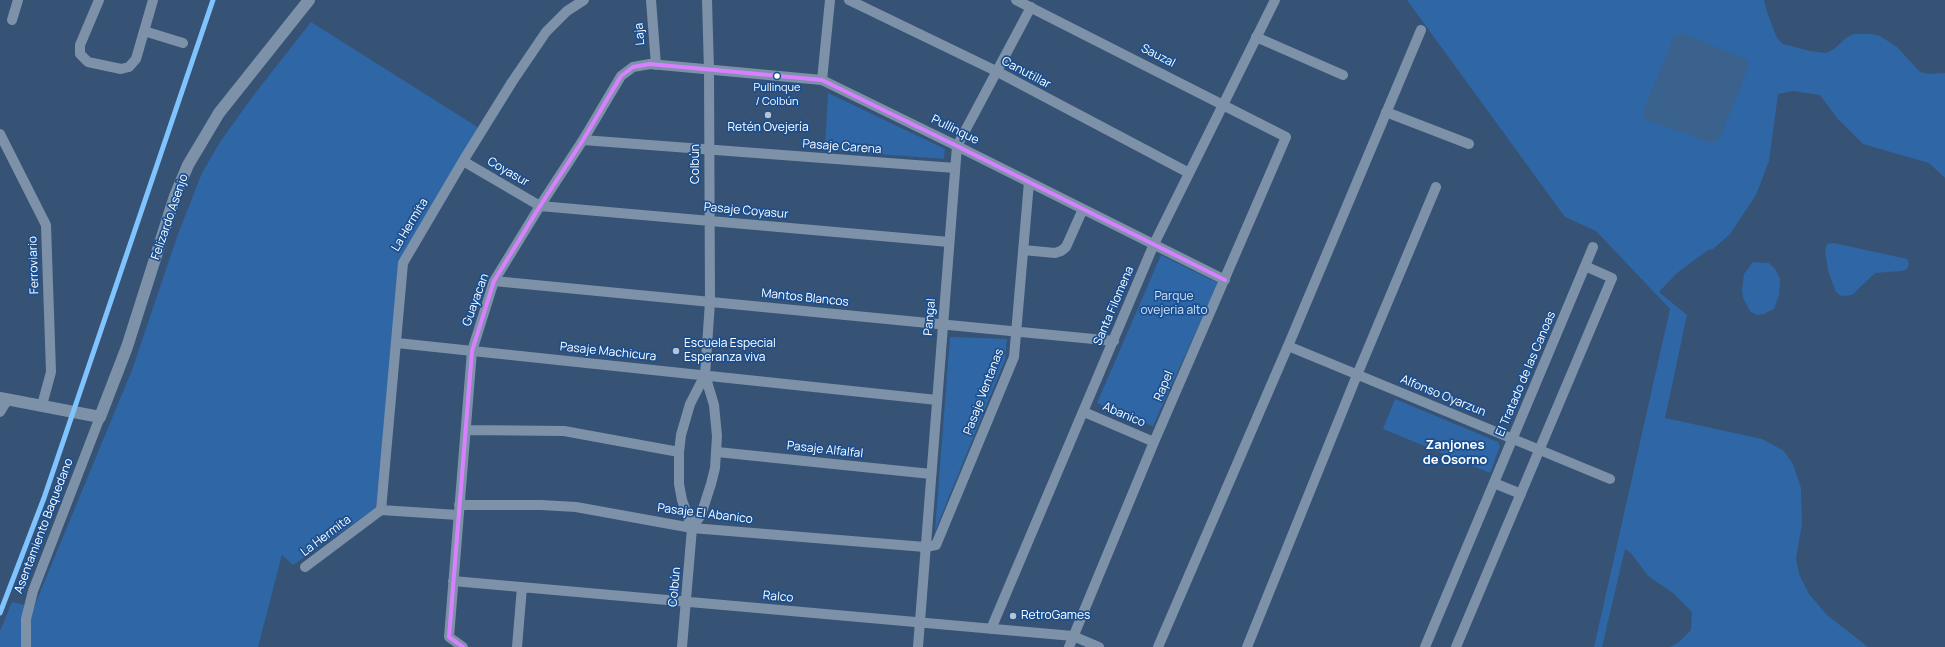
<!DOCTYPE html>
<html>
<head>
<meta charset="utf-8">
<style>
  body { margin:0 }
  canvas { display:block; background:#365274 }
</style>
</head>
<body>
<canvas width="1945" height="647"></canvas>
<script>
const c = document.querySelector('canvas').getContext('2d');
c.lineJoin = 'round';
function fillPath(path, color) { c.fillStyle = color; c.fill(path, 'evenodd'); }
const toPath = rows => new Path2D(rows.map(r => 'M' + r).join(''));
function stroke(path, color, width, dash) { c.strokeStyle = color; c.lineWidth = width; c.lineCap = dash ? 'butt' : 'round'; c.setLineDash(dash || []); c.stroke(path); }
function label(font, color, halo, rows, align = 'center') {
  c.font = font + ' Manrope,sans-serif'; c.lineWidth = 3.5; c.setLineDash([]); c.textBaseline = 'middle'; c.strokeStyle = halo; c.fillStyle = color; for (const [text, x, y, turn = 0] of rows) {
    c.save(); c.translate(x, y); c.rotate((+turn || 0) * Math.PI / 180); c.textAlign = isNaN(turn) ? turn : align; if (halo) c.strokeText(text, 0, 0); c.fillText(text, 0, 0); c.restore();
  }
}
fillPath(toPath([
  [1407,0,1764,0,1768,15,1777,38,1783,44,1810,51,1826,53,1834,49,1846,38,1854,34,1871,34,1880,36,1897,47,1920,72,1928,74,1945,73,1945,178,1929,163,1863,144,1837,118,1820,95,1793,91,1778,94,1769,161,1756,195,1730,234,1713,249,1708,250,1677,273,1659,292,1687,315,1665,418,1762,439,1784,451,1793,464,1801,488,1802,524,1796,558,1799,574,1809,594,1827,615,1868,647,1670,647,1679,642,1691,630,1692,612,1673,593,1648,576,1631,553,1625,549,1602,647,1594,647,1670,309,1596,231,1565,217],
  [311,22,479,128,401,259,376,508,293,565,282,555,258,647,0,647,0,631,12,602,34,607,132,370,178,234,202,173,220,142,253,96],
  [828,93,945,149,944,159,825,150],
  [1834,243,1907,259,1909,264,1907,269,1902,271,1875,273,1852,295,1841,296,1836,292,1828,271,1825,250,1827,244],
  [1161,255,1218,283,1153,426,1097,403],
  [1753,262,1769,263,1776,270,1780,279,1779,295,1774,309,1764,314,1756,315,1750,311,1743,298,1742,290,1744,274],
  [950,337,1007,339,1005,360,935,531],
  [1395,399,1498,442,1500,446,1490,473,1383,429]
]), '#2f66a5');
fillPath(toPath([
  [1682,33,1747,60,1748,68,1719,140,1712,143,1644,119,1643,112,1674,37]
]), '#3b618d');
stroke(toPath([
  [99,0,80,45,80,54,88,62,121,69,129,67,136,59,153,0],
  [651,0,656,65],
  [849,0,996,71,1189,173],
  [1016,0,1286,137,1154,442,1069,647],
  [12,20,18,0],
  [144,31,183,43],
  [1256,37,1343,75],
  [822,80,830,0],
  [1386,112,1469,144],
  [0,134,46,225,51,372,42,405],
  [583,140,955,168],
  [463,161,540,206,949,242],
  [1023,250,1055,253,1061,251,1066,247,1083,209],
  [494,281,1114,341],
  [397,343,937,400],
  [1288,346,1610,479],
  [0,412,8,399],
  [1084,412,1154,442],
  [466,430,564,431,679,452],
  [717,452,931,474],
  [1494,483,1521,494],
  [459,505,541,505,576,507,692,528,925,547,936,545,1014,357,1029,182],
  [381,510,458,515],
  [692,528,701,515,711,484,715,468,717,436,714,405,705,375,710,302,709,70,707,0],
  [305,567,381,510,403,263,463,161,512,82,546,32,567,11,584,0],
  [453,581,1073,636,1099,647],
  [991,629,1154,244,1275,0],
  [26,647,26,619,33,591,100,417],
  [463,647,449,637,472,351,494,281,540,206,583,140,621,76,633,67,650,64,822,80,957,146,1225,280],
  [517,647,522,587],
  [682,647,692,528,682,500,679,484,679,452,681,435,690,404,705,375],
  [918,647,957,146,1031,7],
  [1158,647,1288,346,1421,30],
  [1247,647,1357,375,1436,187],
  [1425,647,1593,247],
  [1456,647,1612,278,1585,266]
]), '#7d92a8', 10);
stroke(toPath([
  [0,398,100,417,127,347,175,196,188,165,219,113,309,0]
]), '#7d92a8', 12);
stroke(toPath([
  [463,647,449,637,472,351,494,281,540,206,583,140,621,76,633,67,650,64,822,80,957,146,1225,280]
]), '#d880ff', 4);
stroke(toPath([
  [0,613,44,498,213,0]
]), '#80c4ff', 5);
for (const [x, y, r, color] of [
  [777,76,3.5,"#fff"],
  [768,115,4,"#b9c2ce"],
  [676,351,4,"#b9c2ce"],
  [1013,616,4,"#b9c2ce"]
]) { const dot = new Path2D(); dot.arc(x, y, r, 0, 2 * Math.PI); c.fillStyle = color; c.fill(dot); stroke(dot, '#1b4f8f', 1.5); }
label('11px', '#fff', '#1b4f8f', [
  ["Pullinque",777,88],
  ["/ Colbún",777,102]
]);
label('12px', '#fff', '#1b4f8f', [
  ["Laja",640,34,-95],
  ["Sauzal",1158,56,27],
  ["Canutillar",1026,73,28],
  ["Pullinque",955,130,26],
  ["Pasaje Carena",842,147,4],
  ["Colbún",696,164,-90],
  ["Coyasur",508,172,30],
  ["Pasaje Coyasur",746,211,5],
  ["Felizardo Asenjo",170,217,-71],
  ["La Hermita",410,225,-59],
  ["Ferroviario",34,265,-92],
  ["Mantos Blancos",805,298,6],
  ["Guayacan",476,300,-70],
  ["Santa Filomena",1114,306,-67],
  ["Pangal",930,317,-85],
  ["Pasaje Machicura",608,352,6],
  ["El Tratado de las Canoas",1526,374,-67],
  ["Rapel",1164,386,-67],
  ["Pasaje Ventanas",984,392,-69],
  ["Alfonso Oyarzun",1443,396,22],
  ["Abanico",1124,415,23],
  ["Pasaje Alfalfal",825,450,6],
  ["Pasaje El Abanico",705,514,7],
  ["Asentamiento Baquedano",44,526,-69],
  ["La Hermita",326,536,-37],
  ["Colbún",675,587,-85],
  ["Ralco",778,597,5]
]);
label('12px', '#fff', '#1b4f8f', [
  ["Retén Ovejería",768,128,"center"],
  ["Escuela Especial",684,344],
  ["Esperanza viva",684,358],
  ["RetroGames",1021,616]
], 'left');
label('12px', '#cfe3fa', '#1b4f8f', [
  ["Parque",1174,297],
  ["ovejeria alto",1174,311]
]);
label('bold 13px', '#fff', '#1b4f8f', [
  ["Zanjones",1455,445],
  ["de Osorno",1455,460]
]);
</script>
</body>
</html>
